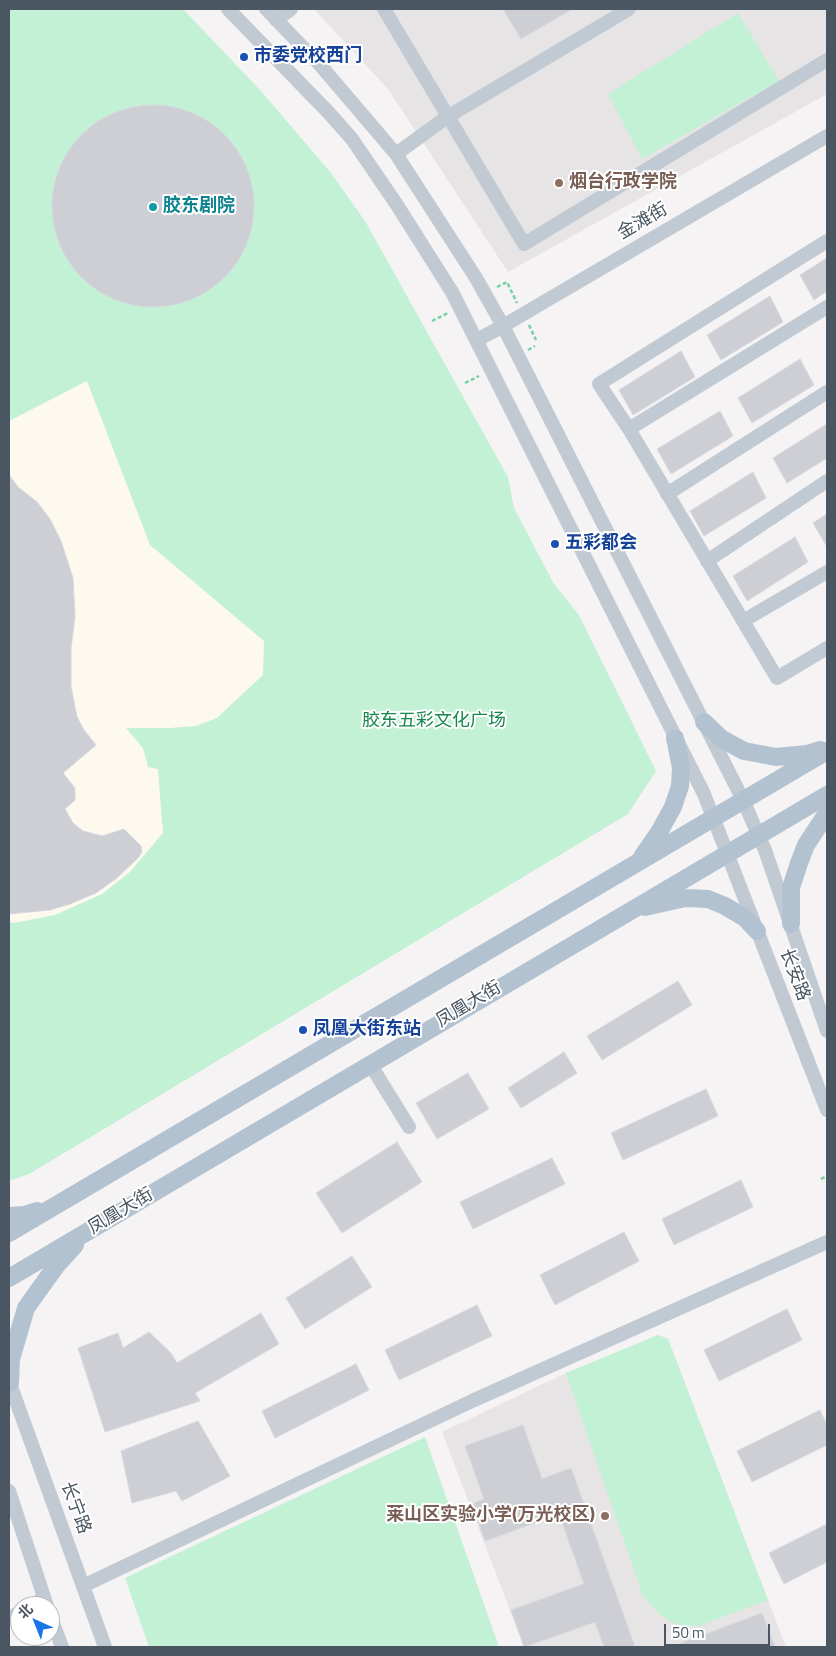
<!DOCTYPE html>
<html>
<head>
<meta charset="utf-8">
<style>
  body { margin:0 }
  #map { position:relative; width:836px; height:1656px; overflow:hidden; background:#f5f3f3; font-family:"Titillium Web","Noto Sans SC",sans-serif }
  canvas { display:block }
  .frame { position:absolute; inset:0; border:10px solid #4a5661; pointer-events:none }
  .north { position:absolute; left:10px; top:1596px; width:50px; height:50px; box-sizing:border-box; background:#fff; border:1px solid #b7bbc0; border-radius:50%; rotate:316deg; font-size:14px; font-weight:700; line-height:20px; text-align:center; color:#4a5661 }
  .north::after { content:''; display:block; margin:auto; width:18px; height:22px; background:#1a73e8; clip-path:polygon(50% 0,100% 100%,50% 72%,0 100%) }
  .scale { position:absolute; left:664px; top:1624px; width:106px; height:22px; box-sizing:border-box; border:2px solid #4a5661; border-top:0; padding-left:6px; font-size:15px; line-height:18px; white-space:nowrap; color:#4a5661; -webkit-text-stroke:4px #fff; paint-order:stroke }
</style>
</head>
<body>
<div id="map">
<canvas width="836" height="1656"></canvas>
<div class="frame"></div>
<div class="north">北</div>
<div class="scale">50 m</div>
</div>
<script>
const c = document.querySelector('canvas').getContext('2d');
c.lineJoin = 'round';
function fillPath(path, color) { c.fillStyle = color; c.fill(path, 'evenodd'); }
const toPath = rows => new Path2D(rows.map(r => 'M' + r).join(''));
function stroke(path, color, width, dash) { c.strokeStyle = color; c.lineWidth = width; c.lineCap = dash ? 'butt' : 'round'; c.setLineDash(dash || []); c.stroke(path); }
function label(font, color, halo, rows, align = 'center') {
  c.font = font + ' "Titillium Web","Noto Sans SC",sans-serif'; c.lineWidth = 4; c.setLineDash([]); c.textBaseline = 'middle'; c.strokeStyle = halo; c.fillStyle = color; for (const [text, x, y, turn = 0] of rows) {
    c.save(); c.translate(x, y); c.rotate((+turn || 0) * Math.PI / 180); c.textAlign = isNaN(turn) ? turn : align; if (halo) c.strokeText(text, 0, 0); c.fillText(text, 0, 0); c.restore();
  }
}
fillPath(toPath([
  [87,380,150,544,264,641,263,675,217,718,196,726,170,728,126,728,143,748,148,767,158,769,163,833,130,872,102,894,55,915,14,923,9,922,9,421]
]), '#fdf9ef');
fillPath(toPath([
  [314,9,827,9,827,94,508,272,388,89],
  [658,1335,668,1339,786,1647,524,1647,442,1432,566,1373]
]), '#e6e4e5');
fillPath(toPath([
  [9,9,183,9,261,91,331,173,365,221,508,477,514,508,554,584,579,615,656,771,628,814,29,1174,9,1181,9,922,14,923,55,915,102,894,130,872,163,833,158,769,148,767,143,748,126,728,170,728,196,726,217,718,263,675,264,641,150,545,87,381,9,421],
  [738,13,779,81,642,159,608,94],
  [658,1335,668,1339,768,1600,699,1626,680,1626,665,1618,655,1610,643,1596,566,1373],
  [425,1437,499,1647,149,1647,125,1578]
]), '#c3f1d5');
const building = toPath([
  [503,9,572,9,521,39,503,9],
  '52 206a101 101 0 1 1 202 0a101 101 0 1 1-202 0Z',
  [827,258,827,291,814,300,800,275,827,258],
  [770,296,783,322,721,360,707,335,770,296],
  [681,351,695,377,633,415,619,390,681,351],
  [800,359,814,385,752,423,738,398,800,359],
  [720,411,733,436,671,474,657,449,720,411],
  [827,424,827,458,787,483,773,458,827,424],
  [753,472,766,498,704,536,690,511,753,472],
  [9,475,18,487,37,502,50,519,61,541,73,578,75,617,71,648,71,686,77,717,84,730,96,745,63,773,75,788,75,800,65,809,73,823,83,831,102,836,124,829,141,846,142,851,139,857,117,878,96,893,70,904,50,910,9,914,9,475],
  [827,514,827,547,813,523,827,514],
  [795,537,808,562,747,601,733,576,795,537],
  [678,981,692,1005,602,1060,587,1036,678,981],
  [564,1052,577,1073,521,1108,508,1088,564,1052],
  [468,1073,489,1109,437,1139,416,1103,468,1073],
  [706,1089,718,1116,623,1160,611,1133,706,1089],
  [397,1142,422,1182,342,1233,316,1193,397,1142],
  [552,1158,565,1184,473,1229,460,1202,552,1158],
  [741,1180,753,1207,674,1245,662,1219,741,1180],
  [624,1232,639,1261,555,1305,540,1275,624,1232],
  [352,1256,372,1287,305,1329,286,1298,352,1256],
  [477,1305,492,1336,399,1380,385,1350,477,1305],
  [787,1309,802,1340,719,1381,704,1350,787,1309],
  [261,1313,279,1344,195,1393,200,1401,105,1432,78,1348,118,1333,123,1348,149,1332,171,1353,177,1363,261,1313],
  [356,1364,369,1390,275,1438,262,1411,356,1364],
  [820,1410,827,1425,827,1445,752,1482,737,1451,820,1410],
  [198,1421,230,1476,182,1501,176,1491,132,1503,121,1451,198,1421],
  [523,1425,542,1479,571,1468,635,1647,604,1647,595,1622,524,1647,511,1610,584,1584,559,1514,485,1541,472,1504,484,1499,465,1446,523,1425],
  [827,1524,827,1562,784,1584,769,1553,827,1524],
  [762,1613,775,1647,674,1647,674,1646,762,1613]
]);
fillPath(building, '#cdcfd5');
stroke(building, '#d7d9de', 1);
stroke(toPath([
  [497,287,507,282,517,303],
  [432,321,448,313],
  [529,325,536,340],
  [528,350,535,346],
  [465,383,479,376],
  [821,1179,827,1176]
]), '#7ad0a6', 2.5, [4, 2.5]);
stroke(toPath([
  [228,9,329,113,352,139,397,205,452,292,704,794,827,1110],
  [266,9,321,66,396,154,476,278,503,326,743,800,765,850,827,1031],
  [384,9,524,244,827,60],
  [276,20,291,9],
  [396,154,447,117,629,9],
  [827,241,599,384,629,429,827,307],
  [477,340,503,326,827,136],
  [629,429,777,678,827,648],
  [667,494,827,392],
  [707,561,827,481],
  [743,621,827,572],
  [370,1064,409,1127],
  [9,1381,105,1647],
  [9,1491,47,1606],
  [83,1586,472,1401,827,1242],
  [30,1606,44,1598],
  [50,1615,62,1647],
  [9,1619,20,1612]
]), '#c1cad2', 14);
stroke(toPath([
  [704,722,722,739,744,751,776,757,807,754,820,750],
  [642,857,658,834,673,807,680,786,681,768,675,738],
  [645,907,685,898,708,899,725,906,745,918,757,931],
  [791,924,791,888,799,863,806,845,827,813],
  [9,1216,24,1215,37,1211],
  [9,1233,827,751],
  [9,1278,827,795],
  [10,1383,11,1359,26,1308,56,1266,75,1245]
]), '#b3c2d1', 18);
for (const [x, y, r, color] of [
  [244,57,5,"#1a4fb4"],
  [559,183,5,"#8d6e63"],
  [153,207,5,"#0f9aa8"],
  [555,544,5,"#1a4fb4"],
  [303,1030,5,"#1a4fb4"],
  [605,1516,5,"#8d6e63"]
]) { const dot = new Path2D(); dot.arc(x, y, r, 0, 2 * Math.PI); c.fillStyle = color; c.fill(dot); stroke(dot, '#fff', 2); }
label('bold 18px', '#164399', '#fff', [
  ["市委党校西门",254,57],
  ["五彩都会",565,544],
  ["凤凰大街东站",313,1030]
], 'left');
label('bold 18px', '#785e54', '#fff', [
  ["烟台行政学院",569,183],
  ["莱山区实验小学(万光校区)",595,1516,"right"]
], 'left');
label('bold 18px', '#0d838f', '#fff', [
  ["胶东剧院",163,207]
], 'left');
label('18px', '#4a5661', '#fff', [
  ["金滩街",643,222,-30],
  ["长安路",794,975,69],
  ["凤凰大街",469,1005,-31],
  ["凤凰大街",121,1212,-31],
  ["长宁路",75,1508,70]
]);
label('18px', '#17864f', '#fff', [
  ["胶东五彩文化广场",434,722]
]);
</script>
</body>
</html>
